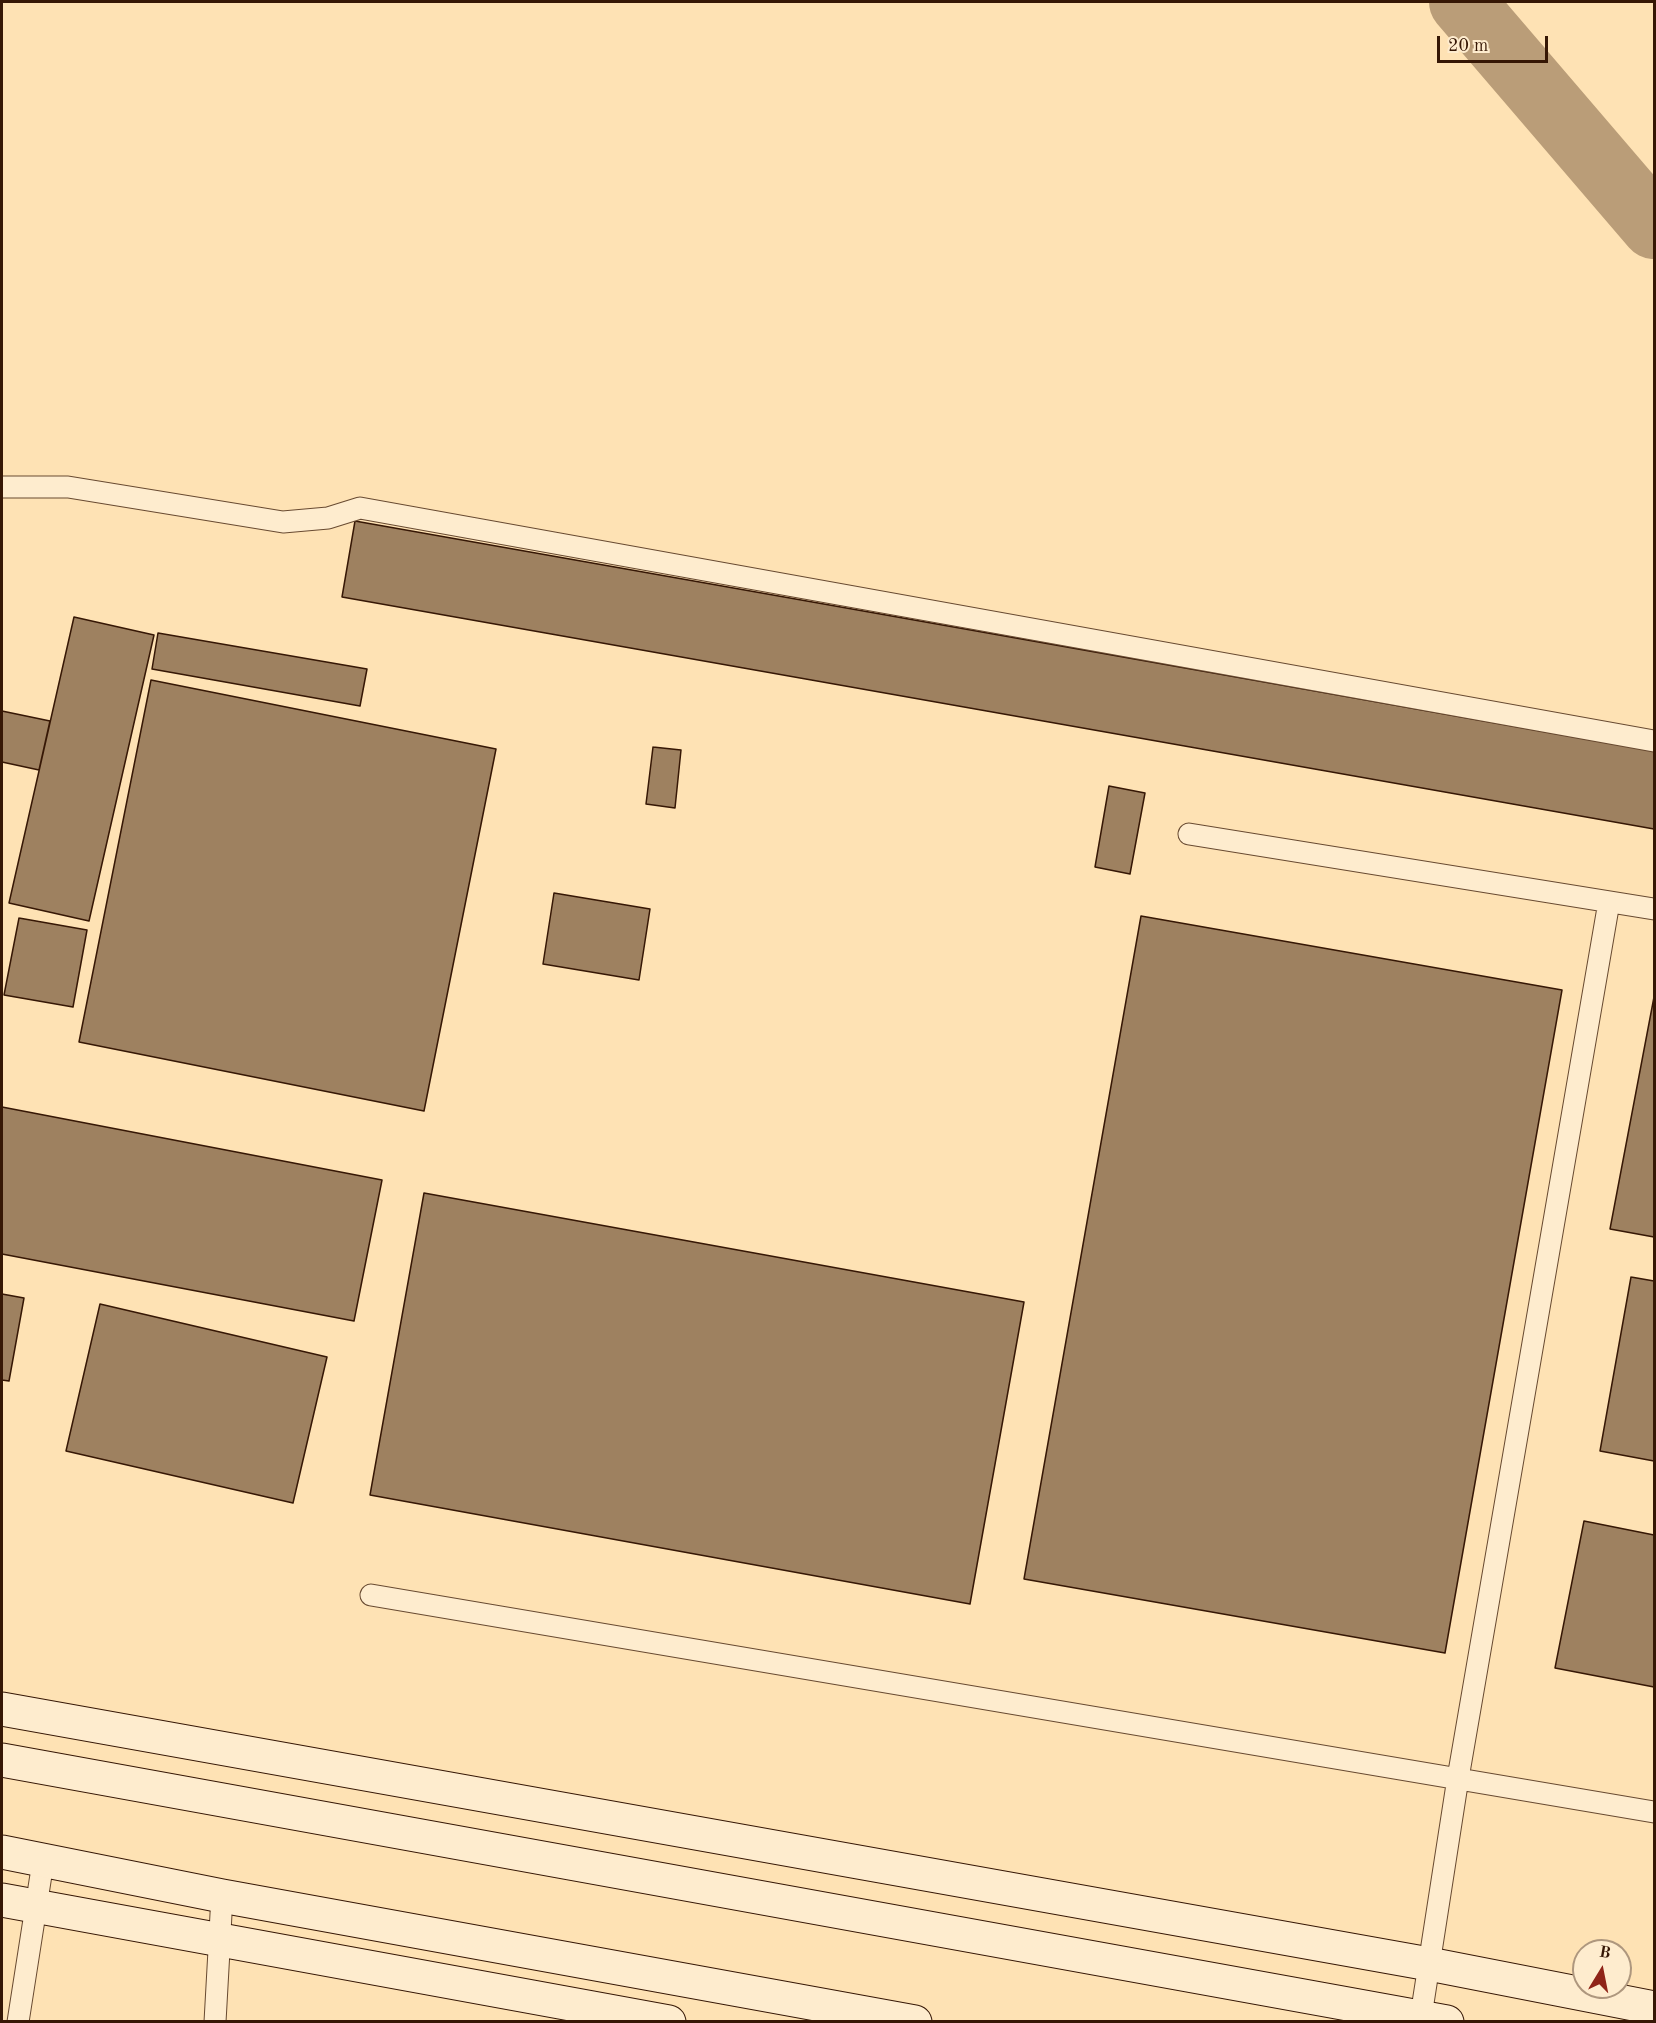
<!DOCTYPE html>
<html>
<head>
<meta charset="utf-8">
<style>
  body { margin:0 }
  #map { position:relative; width:1656px; height:2023px; overflow:hidden; background:#fee2b4; font-family:"Old Standard TT",serif }
  canvas { display:block }
  .frame { position:absolute; inset:0; border:3px solid #361705; pointer-events:none }
  .north { position:absolute; left:1572px; top:1939px; width:60px; height:60px; box-sizing:border-box; background:#feecce; border:2px solid #ae977e; border-radius:50%; rotate:10deg; font-size:16px; font-weight:700; line-height:24px; text-align:center; color:#361705 }
  .north::after { content:''; display:block; margin:auto; width:21px; height:27px; background:#8f2418; clip-path:polygon(50% 0,100% 100%,50% 72%,0 100%) }
  .scale { position:absolute; left:1437px; top:36px; width:111px; height:27px; box-sizing:border-box; border:3px solid #361705; border-top:0; padding-left:8px; font-size:18px; line-height:21px; white-space:nowrap; color:#361705; -webkit-text-stroke:4px #feecce; paint-order:stroke }
</style>
</head>
<body>
<div id="map">
<canvas width="1656" height="2023"></canvas>
<div class="frame"></div>
<div class="north">B</div>
<div class="scale">20 m</div>
</div>
<script>
const c = document.querySelector('canvas').getContext('2d');
c.lineJoin = 'round';
const toPath = rows => new Path2D(rows.map(r => 'M' + r).join(''));
function stroke(path, color, width, dash) { c.strokeStyle = color; c.lineWidth = width; c.lineCap = dash ? 'butt' : 'round'; c.setLineDash(dash || []); c.stroke(path); }
function fillPath(path, color) { c.fillStyle = color; c.fill(path, 'evenodd'); }
stroke(toPath([
  [1462,2,1654,226]
]), '#ba9d78', 66);
const building = toPath([
  [355,521,1654,751,1654,829,342,597,355,521],
  [74,617,154,635,89,921,9,903,74,617],
  [158,633,367,669,360,706,152,669,158,633],
  [151,680,496,749,424,1111,79,1042,151,680],
  [2,711,50,721,39,770,2,762,2,711],
  [653,747,681,750,675,808,646,804,653,747],
  [1109,786,1145,793,1130,874,1095,867,1109,786],
  [554,893,650,909,639,980,543,964,554,893],
  [1141,916,1562,990,1445,1653,1024,1579,1141,916],
  [19,918,87,930,73,1007,4,995,19,918],
  [1654,997,1654,1237,1610,1229,1654,997],
  [2,1107,382,1180,354,1321,2,1254,2,1107],
  [424,1193,1024,1302,970,1604,370,1495,424,1193],
  [1631,1277,1654,1281,1654,1461,1600,1451,1631,1277],
  [2,1294,24,1298,9,1381,2,1380,2,1294],
  [100,1304,327,1357,293,1503,66,1451,100,1304],
  [1584,1521,1654,1535,1654,1687,1555,1668,1584,1521]
]);
fillPath(building, '#9e8160');
stroke(building, '#361705', 1.5);
const lane = toPath([
  [2,487,68,487,283,522,328,518,360,508,1654,741],
  [1189,834,1654,909],
  [371,1595,1654,1812],
  [1421,2016,1458,1778,1609,902],
  [18,2022,43,1862],
  [215,2022,222,1896]
]);
const secondary = toPath([
  [2,1709,1429,1964,1654,2008],
  [2,1760,1447,2022],
  [2,1852,222,1896,915,2022],
  [2,1900,669,2022]
]);
stroke(lane, '#684a31', 23);
stroke(secondary, '#361705', 35);
stroke(lane, '#feecce', 21);
stroke(secondary, '#feecce', 33);
</script>
</body>
</html>
